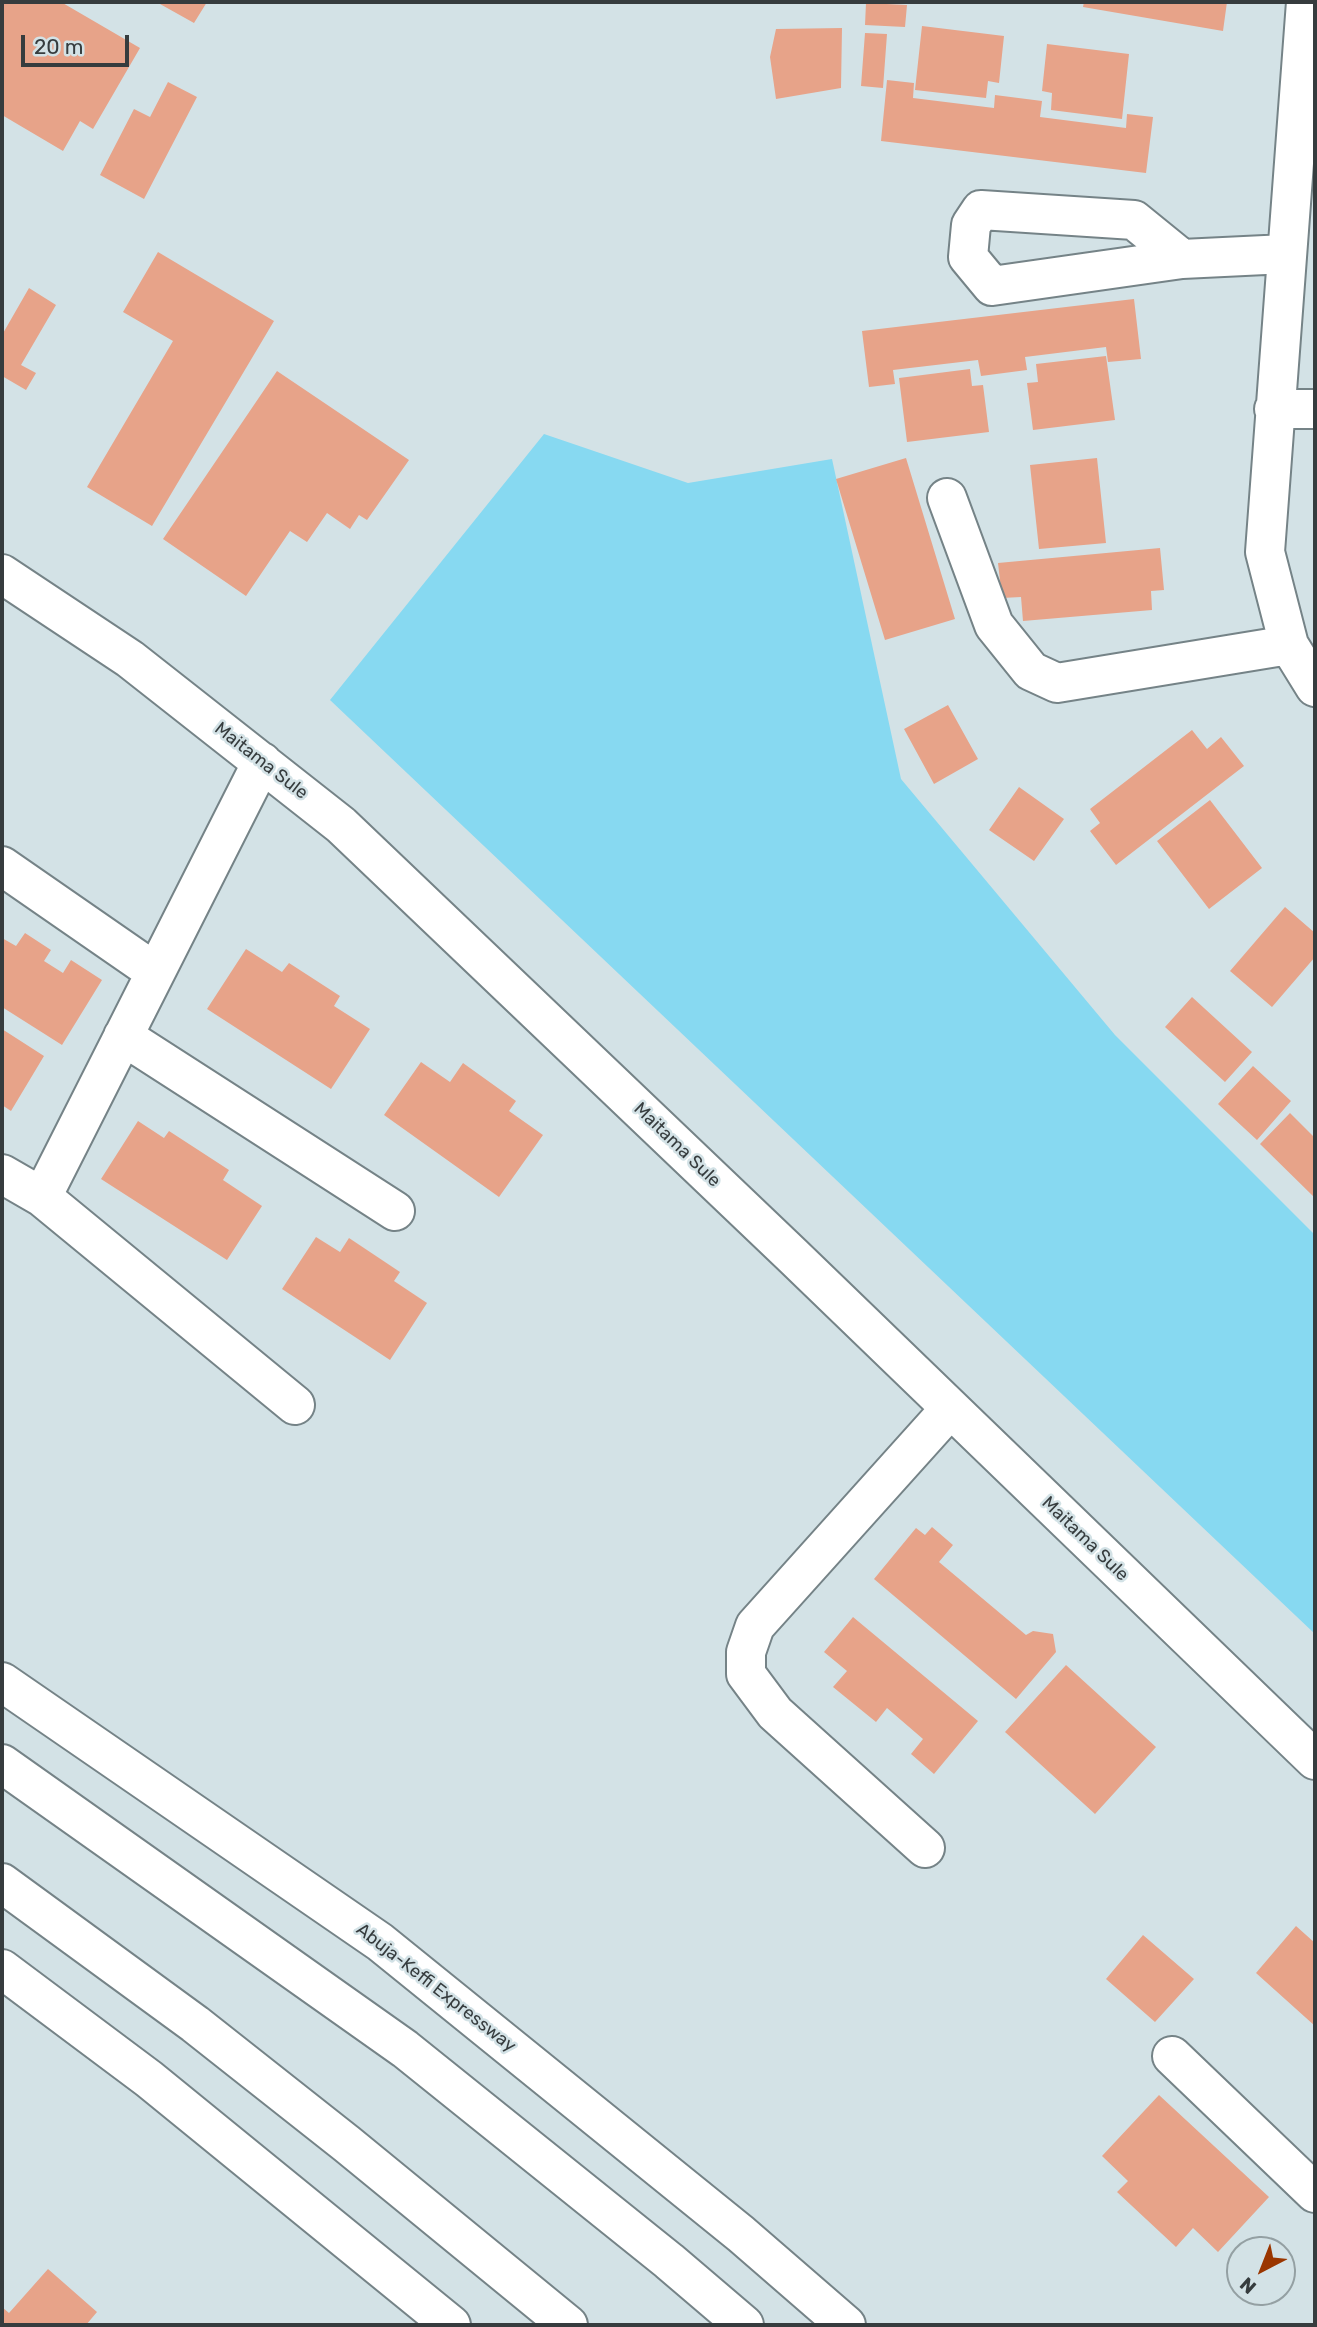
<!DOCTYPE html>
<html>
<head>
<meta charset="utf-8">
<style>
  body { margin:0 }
  #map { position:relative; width:1317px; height:2327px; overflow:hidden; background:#d3e2e6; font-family:Rubik,sans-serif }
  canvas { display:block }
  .frame { position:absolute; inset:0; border:4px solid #363c3e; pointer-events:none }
  .north { position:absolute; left:1226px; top:2236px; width:70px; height:70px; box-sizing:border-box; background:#d3e2e6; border:2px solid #94a0a3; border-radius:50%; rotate:222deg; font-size:19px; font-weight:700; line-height:28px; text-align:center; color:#363c3e }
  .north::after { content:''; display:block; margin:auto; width:24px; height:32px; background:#9a3600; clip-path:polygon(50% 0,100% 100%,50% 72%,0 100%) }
  .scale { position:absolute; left:21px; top:35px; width:108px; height:32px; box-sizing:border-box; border:4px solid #363c3e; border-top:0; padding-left:9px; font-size:21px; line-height:24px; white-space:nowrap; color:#363c3e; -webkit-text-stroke:5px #d3e2e6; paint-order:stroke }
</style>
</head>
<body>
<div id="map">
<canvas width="1317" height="2327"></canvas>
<div class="frame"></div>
<div class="north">N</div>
<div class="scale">20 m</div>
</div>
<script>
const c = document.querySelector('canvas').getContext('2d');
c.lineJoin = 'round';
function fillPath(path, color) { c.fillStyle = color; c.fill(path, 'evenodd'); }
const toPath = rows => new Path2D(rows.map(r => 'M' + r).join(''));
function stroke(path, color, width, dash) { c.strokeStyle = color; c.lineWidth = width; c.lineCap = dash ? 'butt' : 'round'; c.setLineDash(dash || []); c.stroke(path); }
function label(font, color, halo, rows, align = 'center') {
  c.font = font + ' Rubik,sans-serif'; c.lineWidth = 5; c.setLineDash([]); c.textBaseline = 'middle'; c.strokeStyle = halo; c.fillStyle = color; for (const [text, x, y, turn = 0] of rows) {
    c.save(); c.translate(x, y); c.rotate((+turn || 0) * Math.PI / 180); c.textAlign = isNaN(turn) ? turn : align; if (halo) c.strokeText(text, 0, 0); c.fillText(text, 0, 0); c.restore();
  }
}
fillPath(toPath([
  [544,434,688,483,832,459,901,779,1115,1035,1315,1235,1315,1634,330,700]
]), '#87d9f1');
fillPath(toPath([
  [2,2,61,2,140,48,93,129,80,121,63,151,2,115,2,32,4,28,2,26],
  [162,2,207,2,194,23,160,4],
  [1084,2,1227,2,1223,31,1083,7],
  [866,3,907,5,905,27,865,25],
  [922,26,1004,36,999,83,988,81,986,98,915,90],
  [842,28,841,88,776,99,770,57,776,29],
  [865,33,887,34,883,88,861,86],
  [1047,44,1129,54,1122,119,1051,110,1052,93,1042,91],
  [887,80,914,83,913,98,994,108,995,95,1042,101,1040,117,1126,128,1127,114,1153,117,1146,173,881,141],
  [168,82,197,97,144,199,100,175,134,109,150,117],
  [158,252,274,321,152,526,87,487,173,341,123,312],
  [29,288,56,305,21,365,36,373,26,390,2,376,2,335],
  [1134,299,1141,359,1108,362,1106,347,1025,357,1027,370,981,376,978,360,893,370,895,384,869,387,862,331],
  [1106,356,1115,420,1033,430,1027,383,1038,382,1036,364],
  [970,369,972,386,983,385,989,432,907,442,899,378],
  [277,371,409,460,367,520,359,515,350,529,327,513,307,542,290,531,246,596,163,539],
  [906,458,955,619,885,640,836,479],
  [1097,458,1106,543,1039,549,1030,465],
  [1160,548,1164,590,1151,591,1152,610,1023,621,1021,597,1002,598,998,563],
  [948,705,978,759,934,784,904,729],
  [1192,730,1207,749,1221,737,1244,766,1116,865,1090,831,1100,823,1090,809],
  [1019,787,1064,819,1034,861,989,830],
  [1210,800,1262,868,1209,909,1157,841],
  [1285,907,1315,933,1315,957,1272,1007,1230,971],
  [25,933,51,950,44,961,63,973,71,960,102,980,62,1045,2,1007,2,938,16,946],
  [246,949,282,972,289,963,340,996,334,1006,370,1029,331,1089,207,1009],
  [1192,997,1252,1052,1225,1082,1165,1027],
  [2,1029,44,1056,11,1111,2,1105],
  [421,1062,450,1082,463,1063,516,1101,509,1111,543,1135,499,1197,384,1115],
  [1253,1066,1291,1101,1257,1140,1218,1104],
  [1290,1113,1315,1138,1315,1198,1260,1144],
  [138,1121,164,1138,169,1131,229,1170,223,1180,262,1206,227,1260,101,1179],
  [316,1237,340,1252,349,1238,400,1272,394,1281,427,1303,390,1360,282,1289],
  [932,1527,953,1545,939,1562,1026,1635,1033,1631,1053,1634,1056,1652,1016,1699,874,1579,916,1528,925,1535],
  [853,1617,978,1721,934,1774,911,1754,923,1739,887,1708,876,1722,833,1687,847,1671,824,1652],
  [1066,1665,1156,1747,1095,1814,1005,1732],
  [1296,1926,1315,1943,1315,2026,1256,1973],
  [1143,1935,1194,1979,1155,2022,1106,1979],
  [1159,2095,1269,2197,1218,2252,1193,2228,1176,2247,1117,2192,1128,2181,1102,2156],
  [48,2269,97,2312,86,2325,2,2325,2,2307,9,2313]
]), '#e7a389');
const minor = toPath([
  [1306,2,1265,552,1289,645,1315,687],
  [1182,259,1134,220,981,210,971,225,968,257,992,286,1182,259,1286,254],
  [1274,409,1315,409],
  [947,498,994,625,1031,671,1057,683,1289,645],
  [2,574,130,659,341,825,793,1256,1315,1760],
  [2,866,155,972],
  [123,1036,395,1211],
  [2,1174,42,1197,295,1405],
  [42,1197,262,762],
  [925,1848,775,1713,746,1674,746,1652,755,1626,950,1409],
  [1172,2056,1315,2193]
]);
const highway = toPath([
  [2,1682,380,1942,741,2234,846,2325],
  [2,1764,405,2049,669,2261,744,2325],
  [2,1883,195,2024,347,2144,568,2325],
  [2,1969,149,2079,451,2325]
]);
stroke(minor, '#758387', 42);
stroke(highway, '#758387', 42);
stroke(minor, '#fff', 38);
stroke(highway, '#fff', 38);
label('18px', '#363c3e', '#d3e2e6', [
  ["Maitama Sule",261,761,38],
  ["Maitama Sule",677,1145,44],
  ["Maitama Sule",1085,1539,44],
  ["Abuja-Keffi Expressway",436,1988,38]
]);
</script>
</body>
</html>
